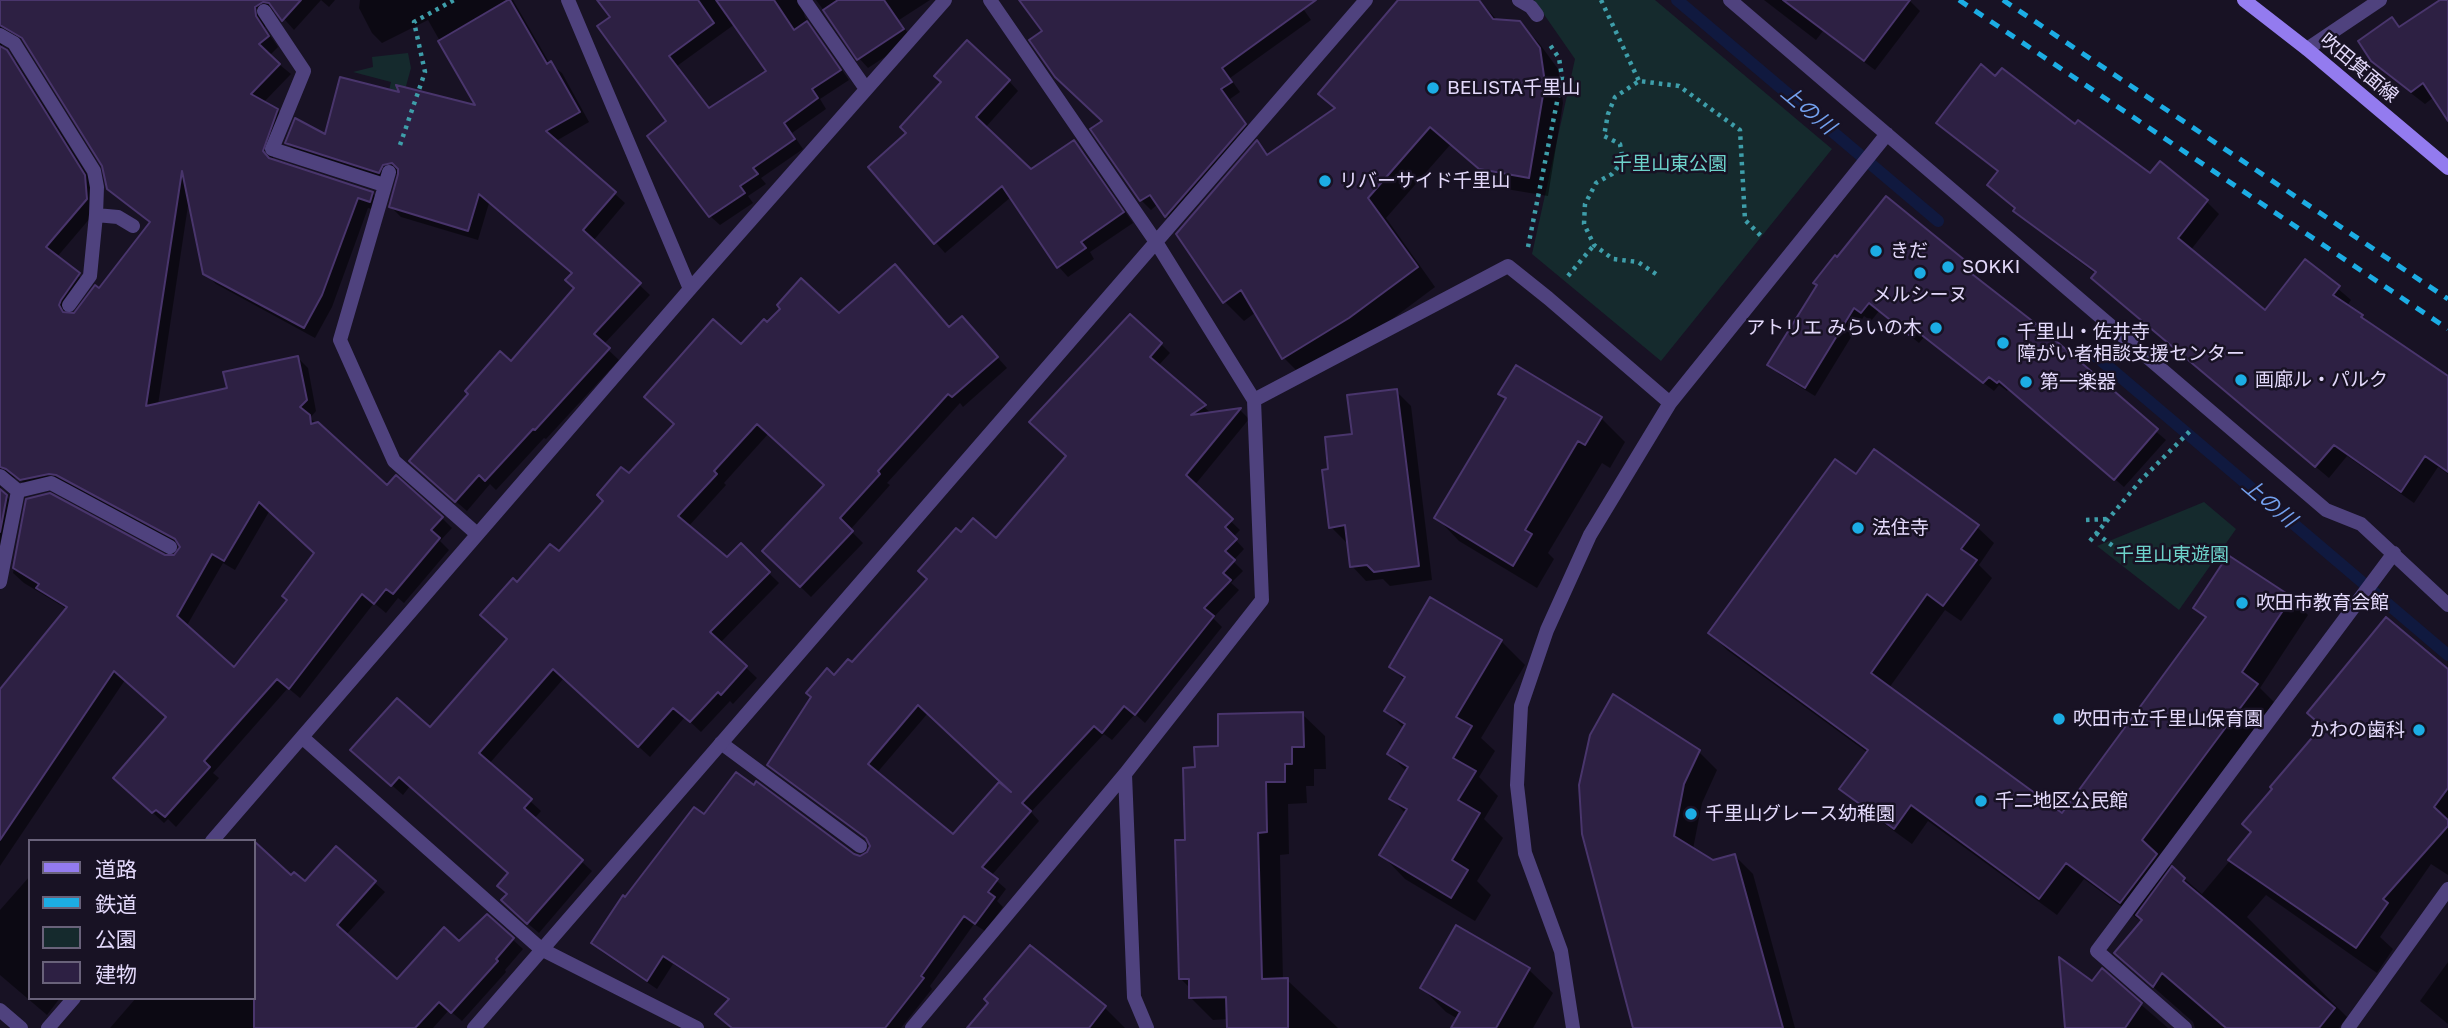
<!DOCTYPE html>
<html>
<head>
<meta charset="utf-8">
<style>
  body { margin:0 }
  #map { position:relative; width:2448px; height:1028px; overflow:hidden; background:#181224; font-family:"Golos Text","Noto Sans JP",sans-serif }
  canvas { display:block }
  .legend { position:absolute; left:28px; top:839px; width:228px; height:161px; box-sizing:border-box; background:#181224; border:2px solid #69627a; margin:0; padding:9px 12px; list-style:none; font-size:21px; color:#e3d9fb }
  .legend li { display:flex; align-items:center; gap:14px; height:35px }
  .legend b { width:35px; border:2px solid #69627a }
</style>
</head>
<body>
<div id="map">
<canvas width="2448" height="1028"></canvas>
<ul class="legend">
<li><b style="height:9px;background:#937bef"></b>道路</li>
<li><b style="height:9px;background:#1cade4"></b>鉄道</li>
<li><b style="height:19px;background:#152a2d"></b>公園</li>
<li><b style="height:19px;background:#2d2043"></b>建物</li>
</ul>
</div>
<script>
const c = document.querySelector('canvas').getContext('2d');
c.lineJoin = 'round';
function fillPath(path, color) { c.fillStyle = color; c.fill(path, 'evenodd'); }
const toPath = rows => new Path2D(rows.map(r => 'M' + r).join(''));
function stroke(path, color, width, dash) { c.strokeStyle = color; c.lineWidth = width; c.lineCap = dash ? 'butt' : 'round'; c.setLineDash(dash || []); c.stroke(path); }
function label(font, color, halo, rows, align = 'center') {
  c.font = font + ' "Golos Text","Noto Sans JP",sans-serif'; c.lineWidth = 5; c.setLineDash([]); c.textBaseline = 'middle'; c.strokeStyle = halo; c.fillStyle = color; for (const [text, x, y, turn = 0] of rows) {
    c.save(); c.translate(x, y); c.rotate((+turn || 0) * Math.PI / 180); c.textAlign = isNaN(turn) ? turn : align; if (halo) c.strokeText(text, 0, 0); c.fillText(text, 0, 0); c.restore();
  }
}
fillPath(toPath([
  [1534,0,1655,0,1832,149,1661,361,1532,254,1575,59],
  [408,53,411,68,398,115,384,112,391,82,353,72,373,67,372,57],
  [2204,502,2236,529,2179,610,2097,546]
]), '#152a2d');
fillPath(toPath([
  [0,0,335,0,329,7,321,0,294,30,278,12,274,11,266,17,265,28,278,47,269,56,291,74,263,103,277,110,288,121,273,157,273,161,372,193,383,204,381,211,368,208,332,307,315,338,216,284,205,273,189,199,158,405,229,389,298,358,308,368,316,411,310,418,387,487,442,518,452,528,440,541,449,550,404,603,398,598,386,613,374,603,300,698,288,688,213,773,219,778,176,827,168,819,164,823,126,788,167,718,125,680,0,866,0,692,67,609,24,583,13,573,28,500,166,558,177,556,182,546,68,484,32,490,18,478,7,477,0,485,1,491,17,507,0,585],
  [16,36,27,43,104,165,108,189,151,224,99,291,74,315,70,315,71,311,89,285,57,257,97,210,95,187,17,63,1,48,5,37],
  [270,510,316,553,289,601,234,670,186,627,223,563,235,570],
  [360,0,513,0,550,64,562,73,589,122,556,141,625,203,593,241,650,295,603,345,619,360,546,439,544,438,496,490,490,484,467,511,421,471,576,289,574,274,489,203,478,240,401,217,391,207,400,173,393,175,389,183,297,153,287,143,326,136,403,94,478,108,428,20,382,43,372,33,359,8],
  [600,0,812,0,803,10,805,17,849,80,820,99,826,109,792,133,803,149,761,178,766,184,748,196,753,203,720,225,710,216,669,121,612,17],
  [735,24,768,71,710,109,677,66],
  [816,0,930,0,899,20,912,39,868,68,859,58],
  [1021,0,1297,0,1311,20,1230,78,1240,92,1230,99,1254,135,1175,225,1158,204,1151,210,1141,200,1104,121],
  [1401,0,1479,0,1498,21,1520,23,1539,43,1558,69,1563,103,1548,196,1500,188,1450,145,1386,218,1435,287,1368,337,1303,377,1284,358,1256,312,1244,321,1225,302,1257,143,1269,155,1336,109,1320,94],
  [1764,0,1909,0,1920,11,1875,70,1823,31,1816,40],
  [2448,13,2448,118,2434,97,2425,104,2386,74,2373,60,2392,19,2401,28],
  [1996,78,2075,126,2150,176,2160,164,2207,202,2219,214,2190,251,2265,313,2306,261,2351,300,2347,306,2362,316,2375,329,2448,378,2448,474,2438,467,2414,503,2347,456,2329,478,2106,290,2096,274,2028,223,1989,185,1999,173,1938,123],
  [1009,81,1018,91,985,128,1031,171,1074,142,1084,152,1133,223,1090,252,1094,259,1068,277,1058,266,1011,197,945,253,870,168],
  [1966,263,1975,272,1972,276,2166,440,2124,487,2009,388,2007,391,1999,385,1994,391,1924,337,1919,343,1879,311,1871,321,1864,316,1815,396,1779,374,1770,365,1818,286],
  [839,315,950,329,972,329,1007,368,963,407,960,403,887,483,890,485,850,530,863,543,811,597,764,551,826,485,769,433,724,483,726,485,688,527,727,560,741,546,779,583,720,643,757,678,733,704,730,701,701,732,685,717,650,757,564,678,489,764,541,811,534,819,592,871,539,933,513,911,508,895,509,874,410,786,403,795,363,760,430,730,509,640,517,584,559,554,676,425,741,347,767,324],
  [1161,344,1170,353,1158,366,1212,414,1240,410,1249,419,1194,486,1240,530,1233,537,1244,549,1233,561,1243,571,1231,583,1239,590,1213,618,1222,627,1145,723,1135,714,1112,740,1104,734,1031,812,1039,821,991,876,1006,889,997,901,1003,907,985,931,974,924,930,986,932,989,901,1028,733,1028,729,1000,673,964,657,989,602,952,593,943,625,900,704,817,860,857,869,854,871,846,869,841,769,765,835,677,852,665,929,579,961,535,996,540,1068,456,1041,431],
  [928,713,1011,790,953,837,876,774],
  [1516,367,1601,418,1625,442,1610,468,1602,463,1548,553,1554,559,1537,588,1459,541,1436,517,1507,399,1501,393],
  [1396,391,1411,406,1432,580,1390,586,1383,579,1366,581,1352,566,1348,541,1346,542,1331,527,1330,471],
  [1856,477,1977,527,1994,543,1979,565,1992,578,1961,621,1945,610,1889,688,2062,816,2207,619,2195,608,2291,598,2308,615,2260,688,2274,702,2159,857,2202,894,2253,833,2448,672,2448,875,2431,864,2380,937,2393,949,2377,973,2266,895,2247,917,2347,1017,2339,1028,2195,1028,2193,1022,2126,963,2144,920,2140,917,2138,919,2084,879,2057,915,1928,821,1912,844,1858,805,1842,788,1868,753,1727,650,1710,633],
  [1501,641,1525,665,1481,738,1495,751,1479,777,1498,796,1484,819,1503,838,1477,881,1491,895,1475,921,1405,879,1382,855,1406,814,1391,798,1407,772,1389,754,1404,729,1387,711,1405,681,1391,666],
  [1614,696,1699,752,1717,770,1702,803,1693,849,1713,862,1735,856,1753,874,1795,1028,1634,1028],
  [1302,714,1325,736,1326,769,1314,769,1314,786,1306,786,1307,803,1288,804,1289,854,1280,855,1283,980,1287,980,1338,1028,1229,1028,1228,1019,1213,1020,1190,997,1190,988,1180,978,1186,841,1197,769,1220,748],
  [1235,995,1235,999,1207,999,1203,996],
  [336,848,385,892,346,935,397,982,459,944,487,916,523,949,505,970,506,972,462,1021,449,1010,433,1028,110,1028,136,998,149,1000,254,998,254,870,266,855,291,877,305,883],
  [30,876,30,998,60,998,47,1015,0,975,0,910],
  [1457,927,1529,970,1553,993,1533,1028,1453,1028,1458,1019,1446,1012,1422,988],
  [1030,947,1105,1008,1125,1028,974,1028],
  [2448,962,2448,1024,2420,1001],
  [2102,971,2168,1028,2067,1028,2092,984]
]), '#0007');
stroke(toPath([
  [1677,0,1938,221],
  [2090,351,2448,655]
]), '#10193f', 12);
const building = toPath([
  [0,0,301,0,282,21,269,3,263,2,255,7,256,16,269,36,259,44,280,64,251,94,278,109,263,151,269,158,373,192,370,202,358,198,322,295,304,328,203,274,182,171,146,406,227,388,223,372,298,356,307,400,300,407,310,415,311,424,318,422,387,485,396,475,443,517,431,530,440,538,393,594,386,589,374,604,362,594,289,689,277,679,204,761,210,767,165,817,156,810,152,813,113,778,166,717,114,671,0,840,0,689,67,607,36,588,39,584,13,568,26,499,50,493,165,555,174,555,180,547,175,539,56,475,49,474,20,480,6,469,0,467,0,46,7,50,85,175,87,199,46,247,80,273,61,300,59,305,63,312,74,313,95,285,99,288,150,222,107,189,102,166,22,38,0,25,0,0],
  [259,502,314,553,282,596,287,600,234,667,177,616,212,554,224,561,259,502],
  [508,0,510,0,547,64,551,61,580,112,546,131,616,192,583,230,641,283,594,334,610,348,535,430,533,429,485,481,479,475,455,502,409,461,468,394,465,391,500,351,511,361,574,288,565,280,572,273,479,194,468,231,389,207,398,174,398,169,392,163,383,165,379,173,285,143,295,118,325,134,340,77,399,92,396,85,475,105,438,41,508,0],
  [597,0,698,0,714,23,669,56,709,108,766,71,716,0,774,0,794,30,807,21,841,70,812,89,818,98,784,123,795,139,753,168,758,174,740,186,745,193,709,217,647,136,666,121,597,26,610,17,597,0],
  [838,0,884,0,904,29,857,60,823,10,838,0],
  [1019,0,1316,0,1222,68,1232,82,1221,89,1246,124,1165,217,1150,195,1140,201,1090,129,1102,121,1055,77,1029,40,1042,31,1019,0],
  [1398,0,1479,0,1493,19,1520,21,1540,48,1545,83,1529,178,1479,169,1430,127,1368,198,1418,267,1349,318,1282,359,1241,290,1223,303,1176,234,1257,140,1267,155,1335,108,1318,94,1398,0],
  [1783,0,1910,0,1864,61,1783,0],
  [2440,0,2448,0,2448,121,2423,83,2411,92,2371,61,2358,41,2392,17,2399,27,2440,0],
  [967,40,1010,80,976,117,1031,169,1074,140,1124,212,1081,242,1086,248,1057,268,1002,186,934,244,868,167,906,133,900,127,941,82,934,76,967,40],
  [1981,64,1995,76,2002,68,2075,124,2078,120,2150,173,2160,161,2208,200,2178,238,2265,310,2305,259,2340,286,2333,295,2363,315,2361,317,2448,376,2448,472,2425,456,2401,492,2334,445,2315,467,2091,278,2096,272,2013,211,2015,208,1987,185,1998,171,1936,123,1981,64],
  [1886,196,1967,262,1963,267,2040,327,2158,429,2114,480,1999,381,1997,383,1989,377,1983,383,1914,329,1909,335,1869,303,1861,313,1854,308,1805,388,1767,365,1817,285,1813,283,1835,255,1837,257,1886,196],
  [895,264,949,327,962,316,998,357,952,397,948,394,878,471,880,474,840,518,853,531,800,587,762,551,824,485,757,424,714,471,717,474,678,516,727,557,741,543,770,572,710,632,747,666,721,695,718,692,690,722,673,708,638,747,553,669,479,753,532,799,524,808,583,860,527,924,501,900,507,894,497,886,508,873,399,777,391,786,350,750,397,698,430,727,507,639,480,615,513,578,517,582,550,544,559,551,603,501,597,495,621,467,629,473,674,424,644,397,713,319,741,344,764,319,767,322,780,309,777,305,801,278,839,313,895,264],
  [1130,314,1162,343,1150,357,1206,405,1191,415,1241,408,1186,475,1233,519,1225,527,1237,539,1225,551,1235,560,1223,573,1231,580,1204,608,1214,616,1135,715,1124,706,1102,733,1094,726,1022,803,1031,811,982,867,998,879,988,892,995,897,975,924,964,916,921,976,924,978,885,1028,732,1028,715,1014,729,999,663,956,647,981,591,943,623,895,625,897,694,807,704,814,736,772,754,785,756,781,854,854,860,856,867,852,870,846,866,838,767,765,811,697,806,693,827,668,834,675,848,659,852,662,927,579,918,571,956,528,961,532,973,518,996,538,1066,456,1029,422,1130,314],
  [918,705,1011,792,999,782,953,834,868,764,918,705],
  [1516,365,1602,417,1585,445,1578,441,1525,530,1532,534,1513,566,1434,518,1506,398,1498,394,1516,365],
  [1397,389,1419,566,1374,572,1367,565,1350,567,1345,525,1329,528,1322,470,1328,469,1325,437,1352,434,1347,395,1397,389],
  [1874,449,1979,525,1961,549,1977,560,1943,606,1927,594,1871,673,2062,813,2206,617,2193,608,2228,555,2292,597,2242,672,2258,684,2142,840,2157,854,2120,903,2066,863,2039,899,1911,805,1894,829,1839,789,1868,750,1708,633,1835,459,1856,474,1874,449],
  [0,489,7,495,0,532,0,489],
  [1430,597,1502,640,1456,717,1472,726,1453,758,1476,771,1458,800,1480,813,1452,860,1468,870,1451,898,1379,855,1407,809,1389,799,1408,767,1387,754,1405,724,1384,711,1405,677,1389,667,1430,597],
  [2386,617,2448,669,2448,788,2434,807,2448,820,2448,826,2383,899,2388,903,2356,948,2228,860,2251,832,2242,824,2272,789,2270,787,2322,726,2307,713,2386,617],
  [1613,694,1700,750,1684,784,1674,836,1713,860,1735,854,1783,1028,1633,1028,1582,834,1579,785,1590,735,1613,694],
  [1303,712,1304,747,1292,747,1292,764,1285,764,1285,782,1266,782,1267,832,1258,833,1262,979,1288,978,1288,1028,1227,1028,1226,997,1189,998,1189,979,1179,979,1175,840,1185,840,1183,768,1195,767,1194,747,1218,746,1218,714,1303,712],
  [254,841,291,875,294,872,305,881,336,846,376,881,337,925,397,979,444,927,459,941,487,914,514,938,496,959,498,961,451,1013,439,1002,415,1028,254,1028,254,841],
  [2172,866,2185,878,2183,881,2335,1008,2319,1028,2226,1028,2162,973,2153,987,2114,953,2142,920,2136,915,2172,866],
  [1456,925,1530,968,1496,1028,1451,1028,1460,1012,1420,988,1456,925],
  [1030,945,1106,1006,1089,1028,967,1028,988,1003,984,999,1030,945],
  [2059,957,2092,981,2102,968,2142,1003,2125,1028,2065,1028,2059,957]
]);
fillPath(building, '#2d2043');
stroke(building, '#49356c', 2);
stroke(toPath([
  [1601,0,1639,81],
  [400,145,425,72,414,22,454,0],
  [1528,247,1562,77,1559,58,1548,42],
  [1656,274,1638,262,1613,259,1594,245,1584,224,1585,204,1596,183,1612,174,1623,161,1620,144,1604,136,1608,114,1615,97,1639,81,1679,86,1740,130,1745,220,1761,236],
  [1568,276,1594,245],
  [2086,520,2108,519],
  [2096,533,2118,550],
  [2090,541,2141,480,2190,431]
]), '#3e9eaa', 4.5, [3.5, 5]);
stroke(toPath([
  [721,743,860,846]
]), '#4f427e', 14);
stroke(toPath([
  [568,0,690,289],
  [804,0,866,89],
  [1519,0,1531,7,1537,15],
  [1730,0,2326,510,2361,524,2448,605],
  [264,11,304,71,272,149,384,185],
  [0,35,14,43,94,171,97,187,96,215,90,276,69,305],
  [2307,49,2380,0],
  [389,172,340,340,394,461,477,534],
  [96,215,118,217,133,226],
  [1254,400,1508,266,1548,298,1670,403],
  [0,476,18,491,0,582],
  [18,491,51,483,170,547],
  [303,738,541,949,697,1028],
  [1125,774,1134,997,1147,1028],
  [212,841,690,289,945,0],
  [0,1010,21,1028],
  [48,1028,74,998],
  [474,1028,1366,0],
  [912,1028,1125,774,1262,600,1254,400,1156,242,990,0],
  [1573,1028,1561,951,1525,853,1517,785,1521,706,1547,630,1590,535,1670,403,1887,134],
  [2185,1028,2097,951,2394,553],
  [2348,1028,2448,889]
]), '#4f427e', 14);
stroke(toPath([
  [2244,0,2307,49,2448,168]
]), '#937bef', 14);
stroke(toPath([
  [1959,0,2448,329],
  [2003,0,2448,299]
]), '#1cade4', 5, [10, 9]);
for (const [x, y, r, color] of [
  [1433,88,7,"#1cade4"],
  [1325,181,7,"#1cade4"],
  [1876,251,7,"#1cade4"],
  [1948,267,7,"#1cade4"],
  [1920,273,7,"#1cade4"],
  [1936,328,7,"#1cade4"],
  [2003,343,7,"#1cade4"],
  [2241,380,7,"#1cade4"],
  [2026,382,7,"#1cade4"],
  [1858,528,7,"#1cade4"],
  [2242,603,7,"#1cade4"],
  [2059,719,7,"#1cade4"],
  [2419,730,7,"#1cade4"],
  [1981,801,7,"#1cade4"],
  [1691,814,7,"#1cade4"]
]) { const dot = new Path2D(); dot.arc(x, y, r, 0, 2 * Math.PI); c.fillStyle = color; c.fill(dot); stroke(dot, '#181224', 2.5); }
label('19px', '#e3d9fb', '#181224', [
  ["吹田箕面線",2359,68,40]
]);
label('19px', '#e3d9fb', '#181224', [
  ["BELISTA千里山",1447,88],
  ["リバーサイド千里山",1339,181],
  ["きだ",1890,251],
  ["SOKKI",1962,267],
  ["メルシーヌ",1920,295,"center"],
  ["アトリエ みらいの木",1922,328,"right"],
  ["千里山・佐井寺",2017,332],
  ["障がい者相談支援センター",2017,354],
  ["画廊ル・パルク",2255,380],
  ["第一楽器",2040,382],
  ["法住寺",1872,528],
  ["吹田市教育会館",2256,603],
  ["吹田市立千里山保育園",2073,719],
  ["かわの歯科",2405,730,"right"],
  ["千二地区公民館",1995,801],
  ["千里山グレース幼稚園",1705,814]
], 'left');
label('19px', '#6dd3cb', '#181224', [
  ["千里山東公園",1670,164],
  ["千里山東遊園",2172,555]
]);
label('italic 21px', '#73a0ee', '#181224', [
  ["上の川",1808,110,40],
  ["上の川",2269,503,40]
]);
</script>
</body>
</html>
